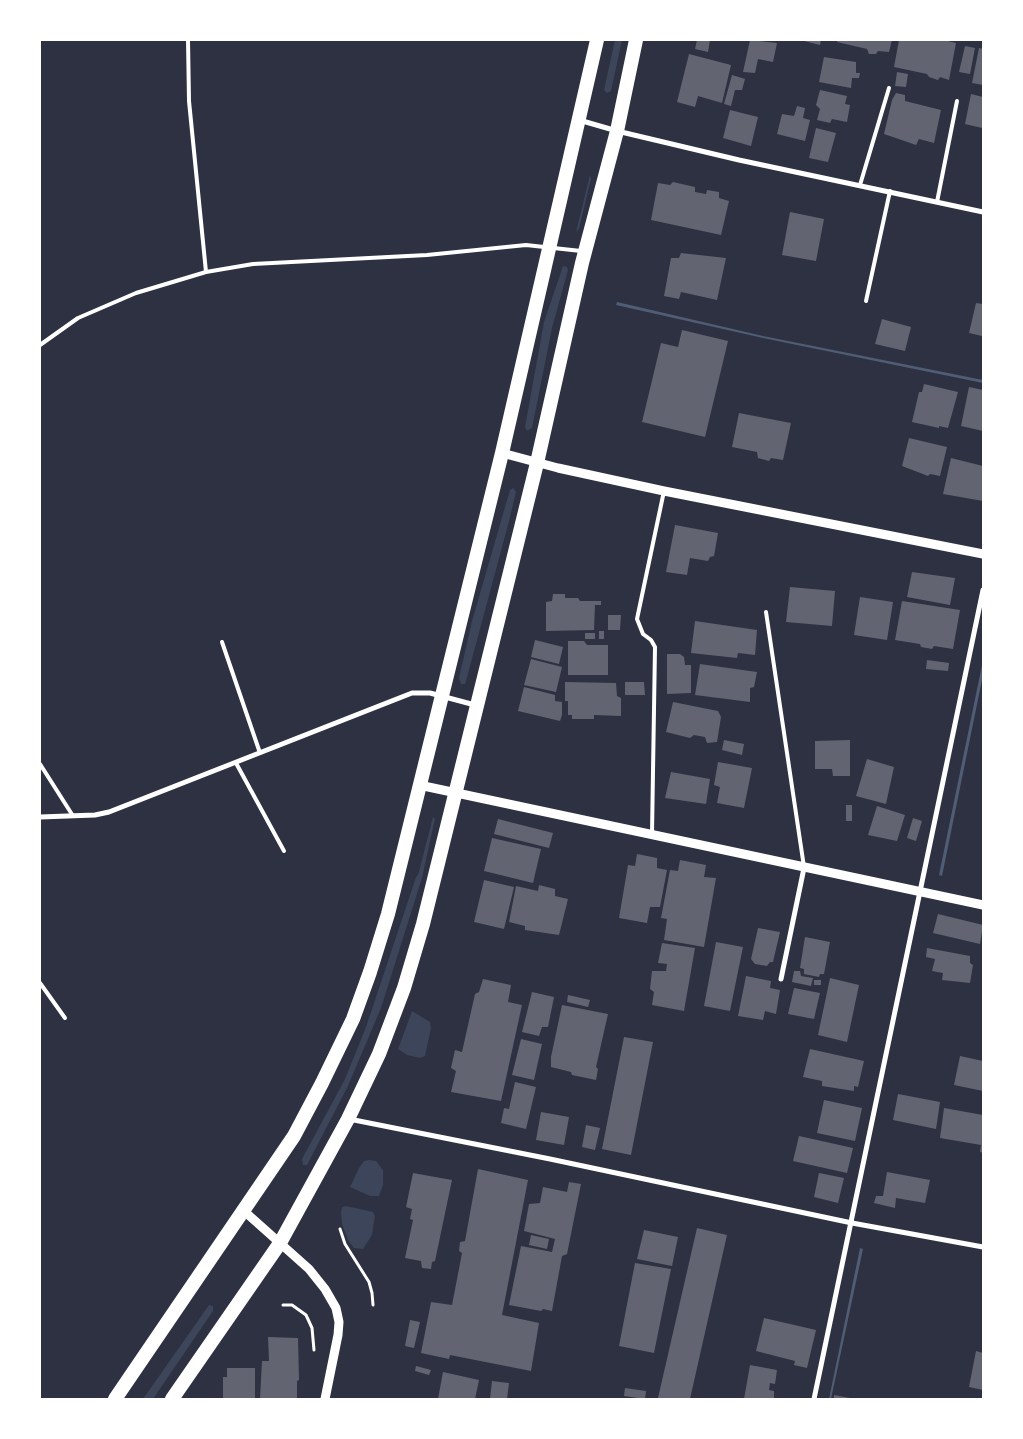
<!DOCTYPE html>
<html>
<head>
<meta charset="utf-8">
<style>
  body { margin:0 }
  #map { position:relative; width:1023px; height:1439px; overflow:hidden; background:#2d3142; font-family:Inter,sans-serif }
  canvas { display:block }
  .frame { position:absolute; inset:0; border:41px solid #fff; pointer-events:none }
</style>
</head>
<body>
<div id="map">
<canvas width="1023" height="1439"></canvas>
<div class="frame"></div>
</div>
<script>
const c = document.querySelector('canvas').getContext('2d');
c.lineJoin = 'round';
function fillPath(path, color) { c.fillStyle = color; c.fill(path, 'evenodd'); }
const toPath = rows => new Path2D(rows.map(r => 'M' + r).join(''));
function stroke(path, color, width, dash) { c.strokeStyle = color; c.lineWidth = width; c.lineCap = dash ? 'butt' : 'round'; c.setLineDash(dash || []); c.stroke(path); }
fillPath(toPath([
  [615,40,622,40,611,91,607,93,604,90],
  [590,175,591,179,579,229,576,232],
  [563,266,567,267,568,270,552,328,532,428,527,431,525,427,544,322],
  [513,488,516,492,508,525,466,681,465,684,461,684,459,678,472,621,510,490],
  [433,817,435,819,422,878,381,1008,348,1086,307,1165,303,1165,302,1159,345,1079,366,1027,416,877,418,875],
  [412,1011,430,1022,431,1028,425,1056,420,1058,407,1055,398,1049],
  [369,1160,376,1161,383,1170,383,1185,379,1196,370,1196,350,1187,359,1168,364,1161],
  [346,1206,373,1212,375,1216,372,1235,363,1249,354,1248,348,1240,342,1224,341,1212,342,1207],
  [209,1305,213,1306,213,1311,153,1399,143,1399]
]), '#3c4559');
fillPath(toPath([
  [617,302,763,336,983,380,983,383,763,338,616,305],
  [983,660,983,675,942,876,939,875],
  [860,1248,863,1249,831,1399,829,1399]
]), '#4f5d75');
fillPath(toPath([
  [697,40,710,40,708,52,695,49],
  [750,40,777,43,773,62,758,59,755,73,743,72],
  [800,40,821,40,820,45],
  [837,40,892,40,889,52,878,51,876,54,869,54,867,49,837,42],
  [899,40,944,40,956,43,949,80,940,77,938,80,929,77,927,74,894,67],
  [965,46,975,48,970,74,959,72],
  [979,48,983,49,983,85,972,83],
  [689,54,731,65,722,103,698,96,695,107,677,102],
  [824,57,856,62,856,73,860,73,859,78,852,78,851,88,819,82],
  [897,72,908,74,906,87,895,86],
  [732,75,745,79,742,90,735,90,731,106,724,104],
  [820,90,847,96,845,104,850,105,847,122,832,119,830,123,817,120,820,109,816,105],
  [896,93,905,95,905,101,941,110,934,143,919,139,916,145,884,134,892,100],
  [971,94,983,97,982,128,965,124],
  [797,106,805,108,803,118,810,120,805,141,777,134,782,114,794,116],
  [730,110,758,117,751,146,723,138],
  [816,128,836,133,828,162,809,158],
  [673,182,695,187,695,192,706,194,707,190,719,192,719,198,729,201,721,235,651,220,658,183,670,185],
  [790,212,824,219,816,261,782,255],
  [681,253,726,258,717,300,681,292,679,299,664,296,671,258,679,258],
  [976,303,983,304,982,336,969,333],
  [882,319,911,327,905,351,875,344],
  [682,330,728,341,705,437,642,422,661,343,678,347],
  [924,384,958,392,948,428,939,426,939,428,912,422,919,392,922,392],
  [969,387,983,390,983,431,961,426],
  [739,413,791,423,783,460,771,458,769,461,758,458,757,452,732,447],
  [909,438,947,447,940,476,930,474,928,476,902,466],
  [951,458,983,466,983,501,943,494],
  [675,525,718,533,714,556,710,557,708,561,690,558,687,575,666,572],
  [912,572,955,578,950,605,907,597],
  [790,587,835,591,832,626,786,622],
  [553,594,565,594,565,598,578,598,580,601,601,601,601,605,595,605,594,630,546,631,546,602,552,601],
  [860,597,893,602,887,640,854,635],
  [902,601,960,610,953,649,934,646,932,649,921,647,920,644,895,640],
  [608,615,621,615,620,630,608,630],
  [695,621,757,630,755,655,738,653,737,658,691,653],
  [599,631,604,631,604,639,599,639],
  [585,633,595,633,595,639,585,639],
  [535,640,563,647,559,664,531,657],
  [568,641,584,641,587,645,608,645,608,675,568,675],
  [667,654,680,654,684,657,685,665,691,665,691,693,667,694],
  [531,659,562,667,556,692,524,685],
  [927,660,949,663,948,671,926,669],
  [700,664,757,672,754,687,750,688,750,702,695,695],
  [565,682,616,683,617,696,621,698,621,716,594,715,594,719,572,719,572,715,568,715,568,701,565,701],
  [625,682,644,682,645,695,625,695],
  [524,687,555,695,555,701,562,702,562,715,560,721,518,711],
  [673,702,718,711,721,717,717,742,707,743,705,737,694,735,690,738,666,732],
  [724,740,744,744,742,755,722,750],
  [850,740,850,776,833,776,832,769,815,769,815,741],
  [867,759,894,767,886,804,856,796],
  [718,762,752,768,744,808,717,803,720,787,714,785],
  [671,772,710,779,706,804,665,798],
  [846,805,852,805,852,821,846,821],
  [877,806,905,815,897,841,868,835],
  [913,818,922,821,916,841,907,838],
  [498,819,553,833,549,848,494,834],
  [492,838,541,849,533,883,484,871],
  [637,854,657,858,657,868,667,870,660,907,650,907,647,923,619,918,628,865,635,866],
  [680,860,706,865,704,877,716,878,704,947,664,940,667,919,661,918,670,870,678,871],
  [484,880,514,887,504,929,474,922],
  [539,885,555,889,555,896,568,899,559,935,525,930,525,926,509,922,516,886,538,891],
  [938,914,983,925,980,944,933,933],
  [758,928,780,932,773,962,770,962,767,966,755,964,751,959],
  [805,937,830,942,824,974,820,974,819,977,804,974,804,969,800,968],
  [716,942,743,947,730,1011,704,1006],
  [662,943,695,948,684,1011,652,1005,654,992,650,989,652,971,666,971,667,964,658,963],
  [927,948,970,956,970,963,973,965,970,983,942,980,943,973,932,971,935,959,926,957],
  [794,971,800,971,801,976,813,978,811,986,792,982],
  [746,976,771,981,770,988,780,990,776,1014,765,1011,763,1020,738,1016],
  [830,978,859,985,847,1042,818,1035],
  [483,979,511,985,508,1002,522,1005,501,1101,451,1092,456,1071,451,1068,455,1050,462,1052,475,994,479,992],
  [814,980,821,980,821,985,814,985],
  [794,988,820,993,814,1019,788,1014],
  [532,992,554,997,548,1027,542,1027,539,1036,522,1032],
  [568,995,590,1000,588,1007,567,1002],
  [562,1005,608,1014,596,1067,598,1069,596,1080,572,1075,571,1072,551,1067,551,1057],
  [624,1037,653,1042,631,1155,602,1149],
  [521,1039,542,1044,534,1080,512,1075],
  [810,1049,864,1061,858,1087,854,1086,854,1091,822,1086,822,1081,803,1077],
  [960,1056,983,1061,983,1091,954,1085],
  [515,1082,536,1087,526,1129,501,1123,504,1108,509,1109],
  [898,1094,940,1102,936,1129,893,1120],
  [824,1100,862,1108,855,1141,817,1133],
  [944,1108,983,1115,983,1153,980,1152,981,1145,940,1138],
  [541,1112,569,1117,564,1145,536,1140],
  [586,1125,600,1128,595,1150,582,1147],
  [799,1136,853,1148,847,1173,793,1161],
  [478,1169,528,1180,502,1315,539,1323,531,1371,450,1355,449,1359,421,1353,431,1302,452,1305,462,1253,459,1251,460,1242,465,1241],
  [887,1172,930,1180,925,1203,896,1198,895,1208,874,1203,876,1196,883,1196],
  [413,1173,452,1180,435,1261,432,1262,431,1269,422,1268,421,1261,405,1258,413,1220,410,1219,412,1209,406,1207],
  [819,1173,844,1178,838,1203,814,1197],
  [569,1182,581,1184,567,1254,562,1256,552,1311,543,1309,541,1311,509,1305,521,1246,552,1252,555,1239,524,1231,529,1204,540,1203,543,1187,567,1192],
  [697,1228,727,1235,690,1399,664,1399,658,1398],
  [644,1230,678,1237,672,1266,637,1259],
  [531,1235,549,1239,547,1249,529,1245],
  [635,1263,671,1269,654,1353,619,1346],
  [764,1318,816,1330,807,1368,794,1365,795,1361,756,1351],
  [410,1320,420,1322,414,1348,405,1346],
  [268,1337,298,1338,299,1380,297,1381,297,1399,260,1399,262,1361,269,1361],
  [976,1351,983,1353,983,1390,969,1387],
  [750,1365,777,1370,775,1384,770,1383,769,1390,774,1391,774,1399,744,1399],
  [416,1366,431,1370,429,1375,415,1371],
  [227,1368,255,1368,255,1399,223,1399,223,1377,227,1377],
  [443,1372,479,1380,475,1399,438,1399],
  [492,1381,509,1383,507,1399,490,1399],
  [625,1388,646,1391,645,1399,624,1396],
  [834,1395,850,1398,850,1399,834,1399]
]), '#626471');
stroke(toPath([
  [340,1229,345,1244,369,1282,372,1293,373,1305],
  [283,1305,292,1305,306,1315,312,1328,314,1350]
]), '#fff', 3);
stroke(toPath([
  [188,40,189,101,206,272],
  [860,185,889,88],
  [937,202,957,101],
  [866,301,890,191],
  [40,345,78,318,136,293,206,272,253,264,427,255,526,245,581,251],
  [766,612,804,867],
  [222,642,260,753],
  [236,763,284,851],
  [40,764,73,816],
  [652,834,655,647,651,640,643,634,637,619,664,491],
  [40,983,65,1018]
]), '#fff', 4);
stroke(toPath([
  [579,120,617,131,739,160,983,212],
  [40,817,95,815,109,812,412,693,430,693,475,705],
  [781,979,804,868],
  [349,1119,550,1159,852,1223,983,1247],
  [814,1399,983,590]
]), '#fff', 5);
stroke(toPath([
  [502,453,558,468,664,491,983,554],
  [419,785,983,905],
  [244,1211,309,1269,325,1289,336,1308,339,1322,338,1335,325,1399]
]), '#fff', 9);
stroke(toPath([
  [115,1399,294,1136,322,1083,353,1019,370,972,388,914,502,453,597,40],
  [172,1399,280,1243,348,1119,379,1054,404,988,423,924,537,463,582,263,617,131,636,40]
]), '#fff', 14);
</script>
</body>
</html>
